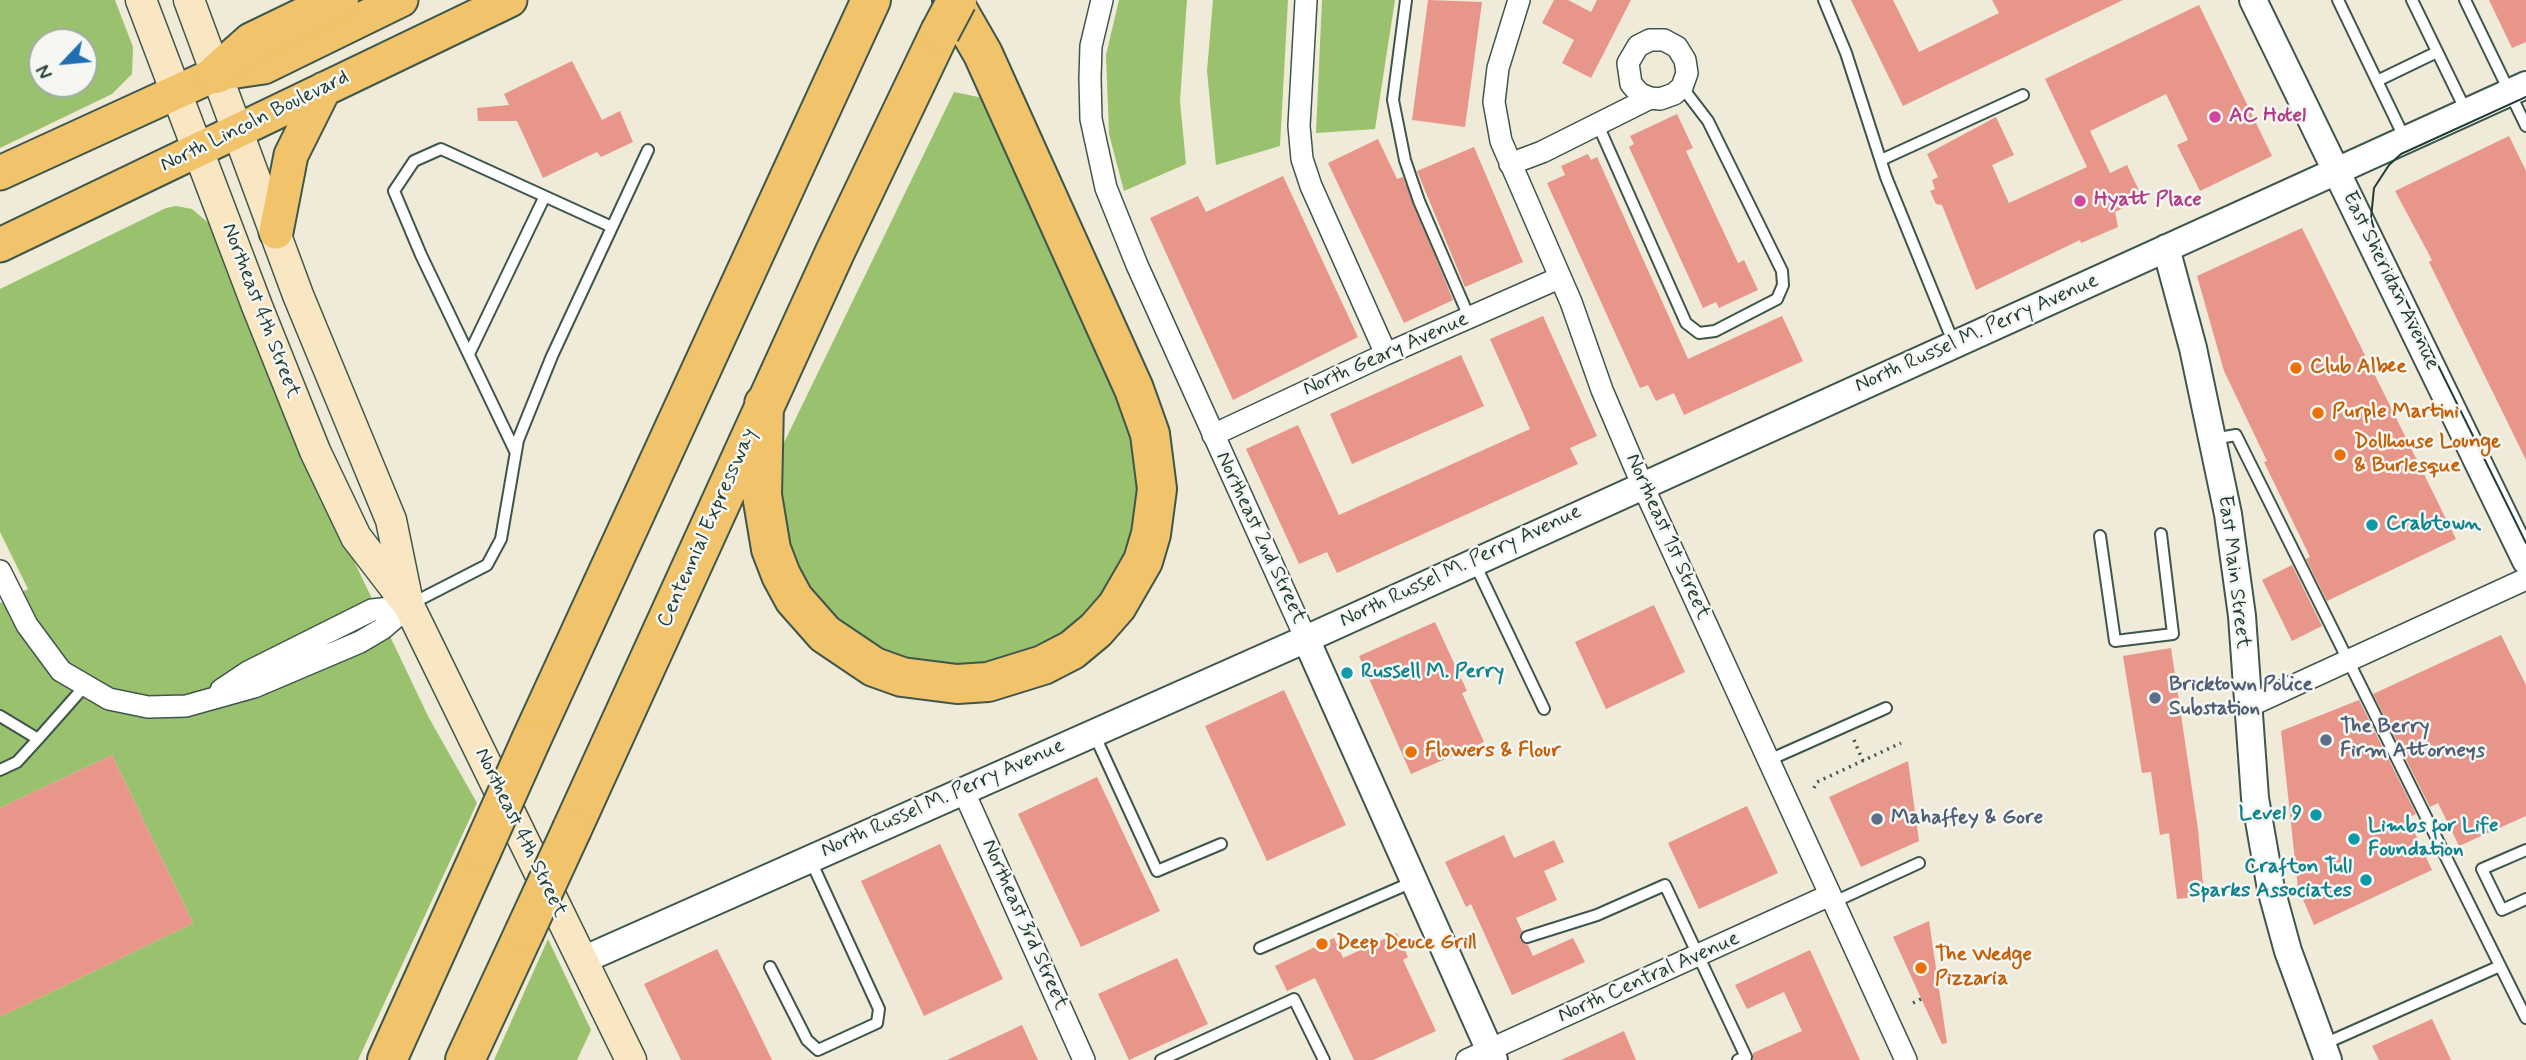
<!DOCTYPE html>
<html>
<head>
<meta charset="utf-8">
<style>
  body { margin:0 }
  #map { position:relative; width:2526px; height:1060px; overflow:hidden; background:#efebd8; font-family:Mynerve,sans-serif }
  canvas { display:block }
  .north { position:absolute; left:28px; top:28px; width:70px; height:70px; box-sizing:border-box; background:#f6f6f2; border:2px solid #a0aca6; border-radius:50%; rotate:244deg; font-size:19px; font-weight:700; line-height:28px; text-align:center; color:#1f3d34 }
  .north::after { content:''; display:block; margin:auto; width:24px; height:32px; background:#1f6fb2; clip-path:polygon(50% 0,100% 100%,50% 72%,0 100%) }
</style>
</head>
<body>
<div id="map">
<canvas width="2526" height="1060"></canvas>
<div class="north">N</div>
</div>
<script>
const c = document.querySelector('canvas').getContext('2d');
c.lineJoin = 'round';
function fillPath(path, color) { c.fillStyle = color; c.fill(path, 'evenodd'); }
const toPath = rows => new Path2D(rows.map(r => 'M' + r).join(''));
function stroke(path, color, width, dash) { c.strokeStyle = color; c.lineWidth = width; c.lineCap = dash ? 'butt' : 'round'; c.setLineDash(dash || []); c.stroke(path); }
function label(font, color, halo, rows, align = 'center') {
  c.font = font + ' Mynerve,sans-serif'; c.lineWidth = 5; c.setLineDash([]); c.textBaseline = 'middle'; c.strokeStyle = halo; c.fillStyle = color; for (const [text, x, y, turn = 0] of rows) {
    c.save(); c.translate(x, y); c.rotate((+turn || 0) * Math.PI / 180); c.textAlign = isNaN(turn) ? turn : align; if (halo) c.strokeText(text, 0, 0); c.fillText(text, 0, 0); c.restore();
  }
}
fillPath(toPath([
  [0,0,115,0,133,47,132,74,112,94,0,148],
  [42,42,84,42,84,84,42,84],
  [1119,0,1187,0,1180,101,1186,164,1124,191,1109,134,1106,55],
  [1213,0,1288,0,1280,146,1216,165,1207,71],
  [1322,0,1395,0,1375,129,1316,133],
  [954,92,988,99,1141,440,1137,543,1079,630,992,670,891,661,812,600,779,534,779,453],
  [176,206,192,209,212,226,300,448,429,718,477,803,358,1060,0,1060,0,1017,193,923,112,755,0,808,0,603,28,589,0,532,0,289,166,208],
  [548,939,591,1030,577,1060,494,1060]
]), '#9ac16d');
fillPath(toPath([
  [1428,0,1482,2,1465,127,1412,120],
  [1554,0,1568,0,1591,12,1597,0,1631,0,1591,78,1562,63,1574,40,1542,23],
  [1851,0,1893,0,1919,52,1999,13,1992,0,2123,0,1903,106],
  [2489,0,2526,0,2526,42,2512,48],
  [2199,5,2272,156,2200,191,2177,145,2188,140,2166,94,2090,131,2110,173,2127,165,2143,199,2115,212,2118,227,2081,243,2080,240,1976,290,1942,205,1936,204,1930,191,1935,189,1932,180,1938,177,1927,154,1996,117,2014,155,1992,165,2009,203,2087,167,2045,79],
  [572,61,602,120,620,111,633,142,601,157,597,152,543,178,517,121,478,121,477,108,509,105,504,94],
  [1677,114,1693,148,1686,151,1738,263,1744,260,1758,290,1719,308,1716,302,1703,308,1629,147,1634,144,1630,136],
  [2509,136,2526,171,2526,460,2429,262,2432,260,2395,191],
  [1378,139,1397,179,1403,177,1453,300,1404,323,1328,163],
  [1474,147,1523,262,1465,287,1417,171],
  [1588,154,1591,160,1597,157,1688,359,1782,316,1803,361,1684,415,1674,393,1656,401,1648,385,1640,388,1547,183,1565,175,1561,166],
  [1283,176,1358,337,1233,400,1150,218,1198,196,1206,212],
  [2302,228,2456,539,2327,601,2306,559,2310,557,2264,462,2267,461,2224,371,2197,276],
  [1543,316,1597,436,1570,448,1578,464,1337,573,1327,552,1299,564,1246,449,1298,425,1339,515,1530,429,1490,339],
  [1461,355,1484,406,1352,464,1330,414],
  [2292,565,2322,626,2292,641,2262,580],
  [1654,605,1685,672,1606,709,1575,642],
  [1435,622,1467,691,1462,693,1484,742,1411,774,1359,656],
  [2501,635,2526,685,2526,816,2459,846,2438,803,2430,807,2373,694],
  [2171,648,2198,829,2204,896,2177,899,2169,833,2160,835,2151,772,2142,773,2123,656],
  [1284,690,1346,825,1267,861,1205,726],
  [2359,700,2416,814,2408,818,2432,870,2314,925,2298,888,2281,731],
  [112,755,193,923,0,1017,0,808],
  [1908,761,1919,841,1861,867,1829,797],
  [1097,777,1160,911,1081,947,1018,814],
  [1747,806,1778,873,1699,909,1668,843],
  [1504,835,1514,858,1554,840,1564,862,1544,871,1557,900,1516,918,1522,931,1520,940,1528,945,1533,956,1573,938,1585,962,1512,995,1471,904,1466,907,1445,862],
  [940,844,1003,979,924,1016,861,881],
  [1929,921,1947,1043,1942,1044,1893,937],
  [1397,933,1408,957,1403,960,1436,1031,1373,1060,1354,1060,1315,978,1287,991,1275,966,1334,938,1343,958],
  [717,949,740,994,772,1060,681,1060,644,984],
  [1810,950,1860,1060,1753,1060,1753,1053,1802,1031,1784,992,1747,1009,1735,985],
  [1177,958,1208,1024,1129,1060,1098,994],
  [2432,1019,2451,1060,2379,1060,2372,1046],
  [1022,1025,1038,1060,947,1060],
  [1624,1031,1636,1060,1561,1060]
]), '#e8958a');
const service = toPath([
  [1406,0,1393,100,1405,160,1419,201,1469,317],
  [1824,0,1846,53,1886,177,1954,344],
  [2338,0,2405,139],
  [2412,0,2466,111],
  [2465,0,2526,126],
  [2377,81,2437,52],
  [1598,125,1686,323,1699,333,1715,331,1777,299,1783,285,1782,271,1708,121,1682,87],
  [1881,160,2023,95],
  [469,354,544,198],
  [2213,439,2236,435,2526,1018],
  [515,451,421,255,394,191,414,161,441,149,612,227],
  [2100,536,2115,641,2173,634,2161,534],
  [1475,564,1544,709],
  [411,604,487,565,501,539,518,440,552,356,648,150],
  [0,716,38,739,84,687],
  [1094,734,1157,871,1221,844],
  [1769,760,1886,708],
  [0,770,17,762,38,739],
  [2526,850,2482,869,2502,910,2526,899],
  [1834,902,1919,863],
  [1527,937,1597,915,1665,885,1746,1057,1738,1060],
  [1260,948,1415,881],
  [770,967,807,1040,818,1050,877,1023,879,1009,810,859],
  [2324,1044,2500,966],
  [1161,1060,1294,999,1324,1060]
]);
const minor = toPath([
  [1102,0,1091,46,1090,78,1091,119,1106,188,1137,265,1306,639],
  [1306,0,1299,126,1302,159,1311,186,1386,354],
  [1519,0,1498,68,1494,102,1501,141,1571,302,1602,390,1642,484,1906,1060],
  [1510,164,1542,152,1650,98,1660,99,1674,94,1682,87,1687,73,1685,60,1677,47,1664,40,1650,40,1638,46,1628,63,1631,84,1640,94,1650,98],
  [1213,435,1386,354,1559,278],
  [0,571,27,625,61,671,109,699,148,707,186,706,254,687,360,642,382,629,409,606],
  [221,690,248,672,372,610,409,606],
  [2247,707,2526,579],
  [963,790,1084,1060],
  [1467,1060,1830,895]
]);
const tertiary = toPath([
  [2253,0,2526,561],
  [2166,248,2193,348,2228,514,2242,616,2255,798,2271,889,2288,951,2328,1060],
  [1306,639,1494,1060],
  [583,960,1306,639,2526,85]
]);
const secondary = toPath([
  [141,0,257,306,315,451,356,537,409,606,631,1060],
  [189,0,298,295,391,520,407,598]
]);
const primary = toPath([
  [0,173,216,74,264,67,401,0],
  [276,232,291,155,324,89],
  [0,245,510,0]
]);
const motorway = toPath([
  [216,74,252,42,339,0],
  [764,404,762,495,771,549,781,575,794,599,825,634,874,667,902,677,957,684,988,682,1043,665,1072,650,1096,630,1117,606,1143,561,1151,534,1157,489,1150,434,1134,389,983,54,952,0],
  [531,740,871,0],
  [572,829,835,252,940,32],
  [387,1060,481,852],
  [465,1060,524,933]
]);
stroke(service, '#3e574d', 14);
stroke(minor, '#3e574d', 24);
stroke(tertiary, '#3e574d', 30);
stroke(secondary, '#3e574d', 33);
stroke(primary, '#3e574d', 37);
stroke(motorway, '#3e574d', 42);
stroke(toPath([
  [1854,740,1863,761],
  [1814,788,1817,782,1901,743],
  [1913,1003,1921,999]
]), '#3e574d', 3.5, [2, 5]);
stroke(service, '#fff', 10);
stroke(minor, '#fff', 21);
stroke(tertiary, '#fff', 26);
stroke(secondary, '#f9e7c3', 30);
stroke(primary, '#f1c36a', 33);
stroke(motorway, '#f1c36a', 38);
stroke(toPath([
  [2526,97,2401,154,2389,165,2374,188,2371,218,2378,244,2526,543]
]), '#1f3d34', 2);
const motorwayBridge = toPath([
  [940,32,957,0],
  [481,852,531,740],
  [524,933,572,829]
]);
stroke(motorwayBridge, '#3e574d', 42, []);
stroke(motorwayBridge, '#f1c36a', 38);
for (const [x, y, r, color] of [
  [2215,117,7,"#d1479c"],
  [2080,201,7,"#d1479c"],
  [2296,368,7,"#e8710a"],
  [2318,413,7,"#e8710a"],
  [2340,455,7,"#e8710a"],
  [2372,525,7,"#0f9aa8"],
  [1347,673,7,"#0f9aa8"],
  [2155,698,7,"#5c6f8a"],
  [2326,740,7,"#5c6f8a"],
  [1411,752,7,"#e8710a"],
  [2316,815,7,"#0f9aa8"],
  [1877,819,7,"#5c6f8a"],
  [2354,839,7,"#0f9aa8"],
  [2366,880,7,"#0f9aa8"],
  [1322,944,7,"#e8710a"],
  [1921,968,7,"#e8710a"]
]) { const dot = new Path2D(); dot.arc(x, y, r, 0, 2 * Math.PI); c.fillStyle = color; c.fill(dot); stroke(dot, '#f6f6f2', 2.5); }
label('bold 21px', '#b23c85', '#f6f6f2', [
  ["AC Hotel",2229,117],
  ["Hyatt Place",2094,201]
], 'left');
label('21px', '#1f3d34', '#f6f6f2', [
  ["North Lincoln Boulevard",255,122,-26],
  ["East Sheridan Avenue",2390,281,64],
  ["Northeast 4th Street",260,311,69],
  ["North Russel M. Perry Avenue",1977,334,-24],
  ["North Geary Avenue",1386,355,-24],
  ["Centennial Expressway",708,528,-66],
  ["Northeast 1st Street",1667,537,66],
  ["Northeast 2nd Street",1260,538,65],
  ["North Russel M. Perry Avenue",1461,567,-25],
  ["East Main Street",2233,572,83],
  ["North Russel M. Perry Avenue",943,799,-24],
  ["Northeast 4th Street",520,833,64],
  ["Northeast 3rd Street",1024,925,66],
  ["North Central Avenue",1649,978,-24]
]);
label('bold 21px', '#c56008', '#f6f6f2', [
  ["Club Albee",2310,368],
  ["Purple Martini",2332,413],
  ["Dollhouse Lounge",2354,443],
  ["& Burlesque",2354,467],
  ["Flowers & Flour",1425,752],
  ["Deep Deuce Grill",1336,944],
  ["The Wedge",1935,956],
  ["Pizzaria",1935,980]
], 'left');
label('bold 21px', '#0d838f', '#f6f6f2', [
  ["Crabtown",2386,525],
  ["Russell M. Perry",1361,673],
  ["Level 9",2302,815,"right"],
  ["Limbs for Life",2368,827],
  ["Foundation",2368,851],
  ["Crafton Tull",2352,868,"right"],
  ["Sparks Associates",2352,892,"right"]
], 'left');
label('bold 21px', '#4e5e75', '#f6f6f2', [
  ["Bricktown Police",2169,686],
  ["Substation",2169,710],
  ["The Berry",2340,728],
  ["Firm Attorneys",2340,752],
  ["Mahaffey & Gore",1891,819]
], 'left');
</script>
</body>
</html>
